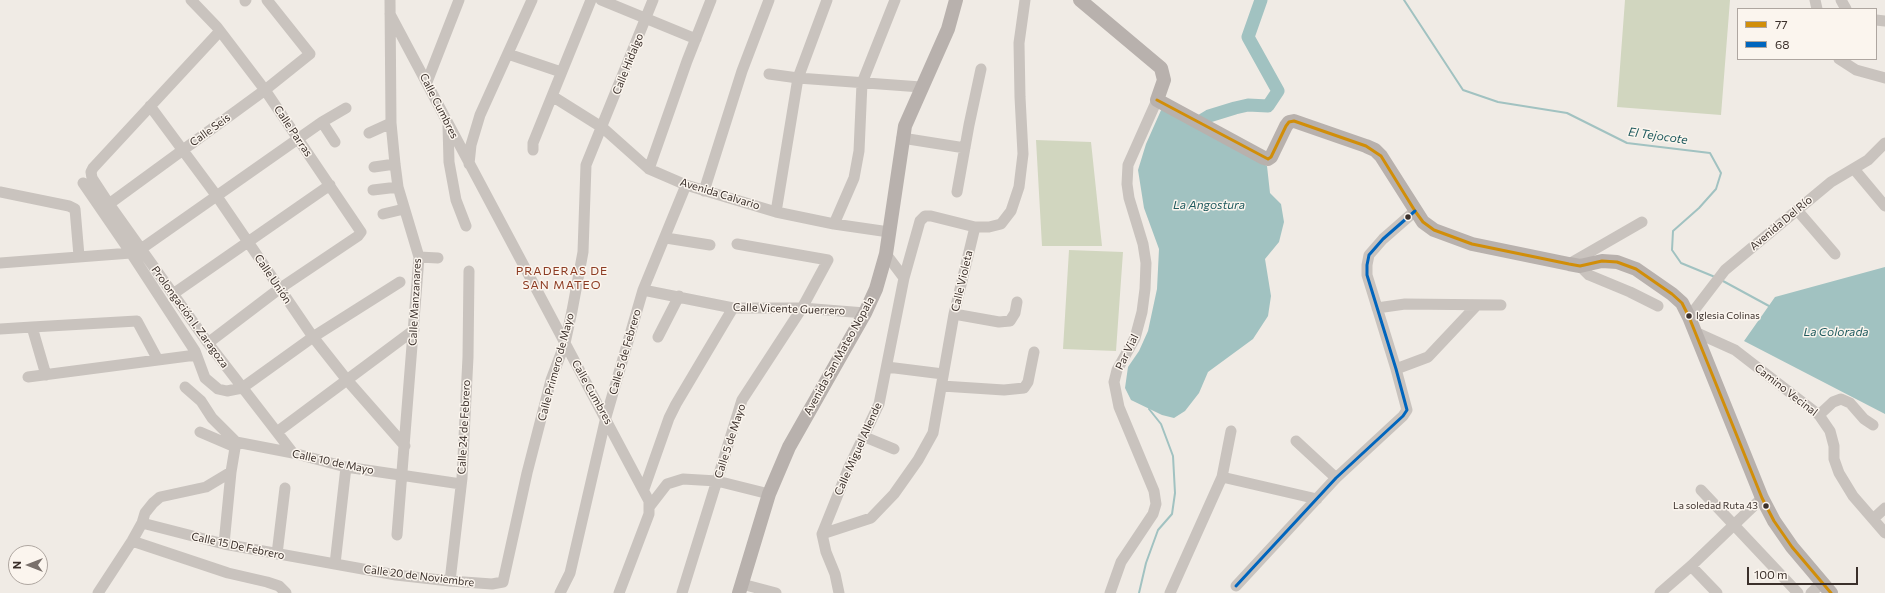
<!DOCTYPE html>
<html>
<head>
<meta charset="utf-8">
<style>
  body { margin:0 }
  #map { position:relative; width:1885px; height:593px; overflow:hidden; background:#f0ebe5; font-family:Commissioner,sans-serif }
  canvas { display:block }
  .legend { position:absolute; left:1737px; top:8px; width:140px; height:52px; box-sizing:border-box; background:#fbf5ee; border:1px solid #aea6a0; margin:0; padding:5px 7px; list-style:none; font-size:12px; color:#3b302b }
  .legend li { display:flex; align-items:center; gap:8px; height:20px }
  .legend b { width:20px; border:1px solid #aea6a0 }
  .north { position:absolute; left:8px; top:545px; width:40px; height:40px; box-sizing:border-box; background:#fbf5ee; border:1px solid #aea6a0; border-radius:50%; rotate:270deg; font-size:11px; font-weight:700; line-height:16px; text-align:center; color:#3b302b }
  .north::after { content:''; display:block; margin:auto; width:14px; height:18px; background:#7a716c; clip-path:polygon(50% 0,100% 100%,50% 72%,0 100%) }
  .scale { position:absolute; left:1747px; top:567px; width:111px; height:18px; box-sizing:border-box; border:2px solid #3b302b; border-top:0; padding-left:5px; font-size:12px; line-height:14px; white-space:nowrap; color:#3b302b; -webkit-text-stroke:3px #fbf5ee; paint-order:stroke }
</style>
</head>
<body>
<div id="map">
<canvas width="1885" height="593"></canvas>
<ul class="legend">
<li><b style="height:5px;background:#d18e09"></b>77</li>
<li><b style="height:5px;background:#0065bd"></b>68</li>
</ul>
<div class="north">N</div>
<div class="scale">100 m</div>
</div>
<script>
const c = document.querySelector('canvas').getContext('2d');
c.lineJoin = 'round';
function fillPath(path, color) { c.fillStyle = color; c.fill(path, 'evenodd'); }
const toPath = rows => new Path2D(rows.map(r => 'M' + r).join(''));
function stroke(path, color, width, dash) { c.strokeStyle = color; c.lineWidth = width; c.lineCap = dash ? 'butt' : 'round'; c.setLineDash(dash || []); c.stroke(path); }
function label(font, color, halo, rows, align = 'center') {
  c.font = font + ' Commissioner,sans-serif'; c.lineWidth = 3; c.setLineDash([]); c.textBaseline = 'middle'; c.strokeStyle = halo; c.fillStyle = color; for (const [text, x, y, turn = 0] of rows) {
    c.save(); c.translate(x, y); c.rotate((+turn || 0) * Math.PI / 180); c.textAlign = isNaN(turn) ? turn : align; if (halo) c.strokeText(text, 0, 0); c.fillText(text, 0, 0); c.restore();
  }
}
fillPath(toPath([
  [1625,0,1730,0,1721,115,1617,107],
  [1036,140,1091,142,1102,246,1042,246],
  [1069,250,1123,252,1116,351,1063,349]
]), '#d1d6bf');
fillPath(toPath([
  [1162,108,1267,166,1270,193,1281,204,1284,222,1279,242,1265,259,1271,296,1268,316,1253,339,1208,372,1199,393,1185,411,1174,418,1162,415,1131,400,1125,388,1128,367,1139,351,1148,331,1157,289,1159,249,1144,208,1138,170,1146,144],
  [1885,267,1885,414,1744,341,1775,297]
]), '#a1c2c1');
stroke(toPath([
  [1404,0,1463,90,1498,102,1567,113,1627,143,1710,153,1721,173,1716,189,1699,208,1673,231,1672,250,1681,263,1715,277],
  [1723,281,1769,306],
  [1139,593,1146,563,1158,530,1172,514,1175,493,1173,456,1161,424,1149,409]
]), '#a1c2c1', 2);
stroke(toPath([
  [1194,125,1209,116,1235,108,1248,105,1268,106,1278,91,1248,37,1261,0]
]), '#a1c2c1', 13);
stroke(toPath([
  [191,0,217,27,265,90,361,232,358,236,279,289,208,343],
  [390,0,391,123,395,164,398,187,419,257,397,535],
  [601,0,696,39],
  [1815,0,1817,9],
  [1841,0,1846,9],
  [245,1,246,0],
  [390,14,649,501,649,514,619,593],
  [1876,20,1885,21],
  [220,31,93,168,91,172,92,178,109,204,208,343,293,453],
  [508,54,561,72],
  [1839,59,1856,70,1885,78],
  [769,74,798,78,921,87],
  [427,82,459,0],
  [552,96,603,128,649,169,686,185,776,212,834,224,889,232],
  [150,106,216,195,313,337,347,380,405,446],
  [322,122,335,142],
  [448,125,449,162,456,200,466,226],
  [369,133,391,123],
  [902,138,965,148],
  [533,150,533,143,552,96,591,0],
  [469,164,471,145,480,115,532,0],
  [374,167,395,164],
  [649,169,687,61,711,0],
  [1854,169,1885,206],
  [83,183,131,253,195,351,205,378,218,389,227,391,242,388,313,337,400,282],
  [373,190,398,187],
  [704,191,742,71,769,0],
  [0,192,69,206,75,209,79,256],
  [957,192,969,125,981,69],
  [109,204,265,90,310,54,267,0],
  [1797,210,1835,254],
  [776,212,798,78,827,0],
  [383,214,404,209],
  [834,224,854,178,859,151,862,83,895,0],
  [666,238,710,245],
  [141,249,322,122,346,108],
  [886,254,904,278],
  [419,257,438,258],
  [0,263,131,253],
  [1569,264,1642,222],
  [1580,266,1589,275,1630,292,1658,306],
  [643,290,733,308,802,308,865,313],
  [173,294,330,185],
  [1377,308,1405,304,1501,305],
  [954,314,999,322,1010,321,1015,313,1017,302],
  [1689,317,1725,270,1831,182,1868,160,1885,143],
  [0,329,32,327],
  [1695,332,1735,350,1819,415,1830,431,1834,446,1834,459,1839,473,1853,496,1885,533],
  [658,337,679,296],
  [887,367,943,374],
  [1396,369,1428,357,1477,305],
  [46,375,32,327,137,321,158,360],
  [28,377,196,355],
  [942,386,1004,390,1024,388,1028,382,1034,352],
  [185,387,201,401,212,418,236,442],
  [1819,415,1833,402,1841,399,1850,403,1864,419,1873,425],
  [200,432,235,447],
  [277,432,414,330],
  [865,437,894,449],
  [1296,441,1336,478],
  [236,442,293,453,346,467,461,484],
  [1222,477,1317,499],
  [644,489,669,418,676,404,733,308],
  [1701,490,1798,593],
  [650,506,667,484,683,479,717,481,769,494],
  [1873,519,1885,508],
  [142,523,224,544,396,575,450,581,492,584,503,582,527,473,551,380,565,343,572,311,583,252,586,165,653,0],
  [822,534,871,518,894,494,918,460,933,433,954,314,975,227],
  [132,541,228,573,267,582,279,586,286,593],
  [224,544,231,472,236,442],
  [277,554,285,488],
  [335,564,346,467],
  [1691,566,1717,593],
  [450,581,462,478,468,357,469,271],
  [742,584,776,593],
  [1236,586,1336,478,1403,416,1407,410,1396,369,1367,275,1367,265,1369,255,1383,239,1415,211],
  [98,593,132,541,142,523,145,513,153,503,160,497,206,487,231,472],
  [560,593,570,573,606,417,643,290,686,185],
  [682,593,742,400,802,308,828,260,737,244],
  [839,593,835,574,826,552,822,534,849,467,879,404,904,278,920,221,925,216,931,216,975,227,989,227,1001,224,1011,211,1019,187,1023,154,1020,97,1019,43,1025,0],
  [1110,593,1121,562,1153,514,1156,504,1154,491,1119,407,1114,382,1117,370,1135,338,1142,312,1145,289,1146,263,1143,244,1129,198,1127,184,1128,165,1157,100],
  [1170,593,1222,477,1231,431],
  [1660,593,1691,566,1762,498],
  [1811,593,1822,583]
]), '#c9c3be', 11);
stroke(toPath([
  [1080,0,1161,68,1164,80,1157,100,1264,158,1268,159,1271,157,1286,126,1289,122,1294,121,1366,146,1375,150,1381,156,1423,222,1434,230,1472,244,1569,264,1580,266,1602,261,1617,262,1636,269,1672,294,1682,303,1689,317,1762,498,1774,521,1792,547,1831,593],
  [739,593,769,494,789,447,865,313,876,289,886,254,905,126,948,29,956,0]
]), '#b8b1ad', 14);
stroke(toPath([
  [1157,100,1268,159,1271,157,1286,126,1289,122,1294,121,1366,146,1381,156,1415,211,1423,222,1434,230,1472,244,1569,264,1580,266,1602,261,1617,262,1636,269,1672,294,1682,303,1689,317,1762,498,1774,521,1792,547,1831,593]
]), '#d18e09', 3);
stroke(toPath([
  [1236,586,1336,478,1403,416,1407,410,1396,369,1367,275,1367,265,1369,255,1383,239,1415,211]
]), '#0065bd', 3);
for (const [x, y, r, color] of [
  [1408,217,3.5,"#3b302b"],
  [1689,316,3.5,"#3b302b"],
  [1766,506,3.5,"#3b302b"]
]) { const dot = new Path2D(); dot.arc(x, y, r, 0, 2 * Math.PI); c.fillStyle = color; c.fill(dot); stroke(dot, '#fbf5ee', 1.5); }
label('10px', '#3b302b', '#fbf5ee', [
  ["Iglesia Colinas",1696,316],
  ["La soledad Ruta 43",1758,506,"right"]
], 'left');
label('11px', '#3b302b', '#fbf5ee', [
  ["Calle Hidalgo",628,64,-68],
  ["Calle Cumbres",439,106,63],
  ["Calle Seis",210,130,-36],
  ["Calle Parras",293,131,56],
  ["Avenida Calvario",720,194,17],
  ["Avenida Del Río",1781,223,-40],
  ["Calle Unión",273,279,56],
  ["Calle Violeta",962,281,-77],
  ["Calle Manzanares",415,302,-87],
  ["Calle Vicente Guerrero",789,309,2],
  ["Prolongación I. Zaragoza",190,317,54],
  ["Calle 5 de Febrero",625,352,-74],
  ["Par Vial",1127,352,-64],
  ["Avenida San Mateo Nopala",839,356,-61],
  ["Calle Primero de Mayo",556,367,-75],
  ["Camino Vecinal",1786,390,38],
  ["Calle Cumbres",592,392,61],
  ["Calle 24 de Febrero",464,427,-87],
  ["Calle 5 de Mayo",730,441,-72],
  ["Calle Miguel Allende",858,449,-66],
  ["Calle 10 de Mayo",333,462,12],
  ["Calle 15 De Febrero",238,546,12],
  ["Calle 20 de Noviembre",419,576,7]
]);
label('italic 12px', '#1f5a5e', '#fbf5ee', [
  ["El Tejocote",1658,136,8],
  ["La Angostura",1209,205],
  ["La Colorada",1836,332]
]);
c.letterSpacing = '1px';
label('12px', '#8c3b22', '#fbf5ee', [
  ["PRADERAS DE",562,271],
  ["SAN MATEO",562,285]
]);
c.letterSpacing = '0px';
</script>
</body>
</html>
